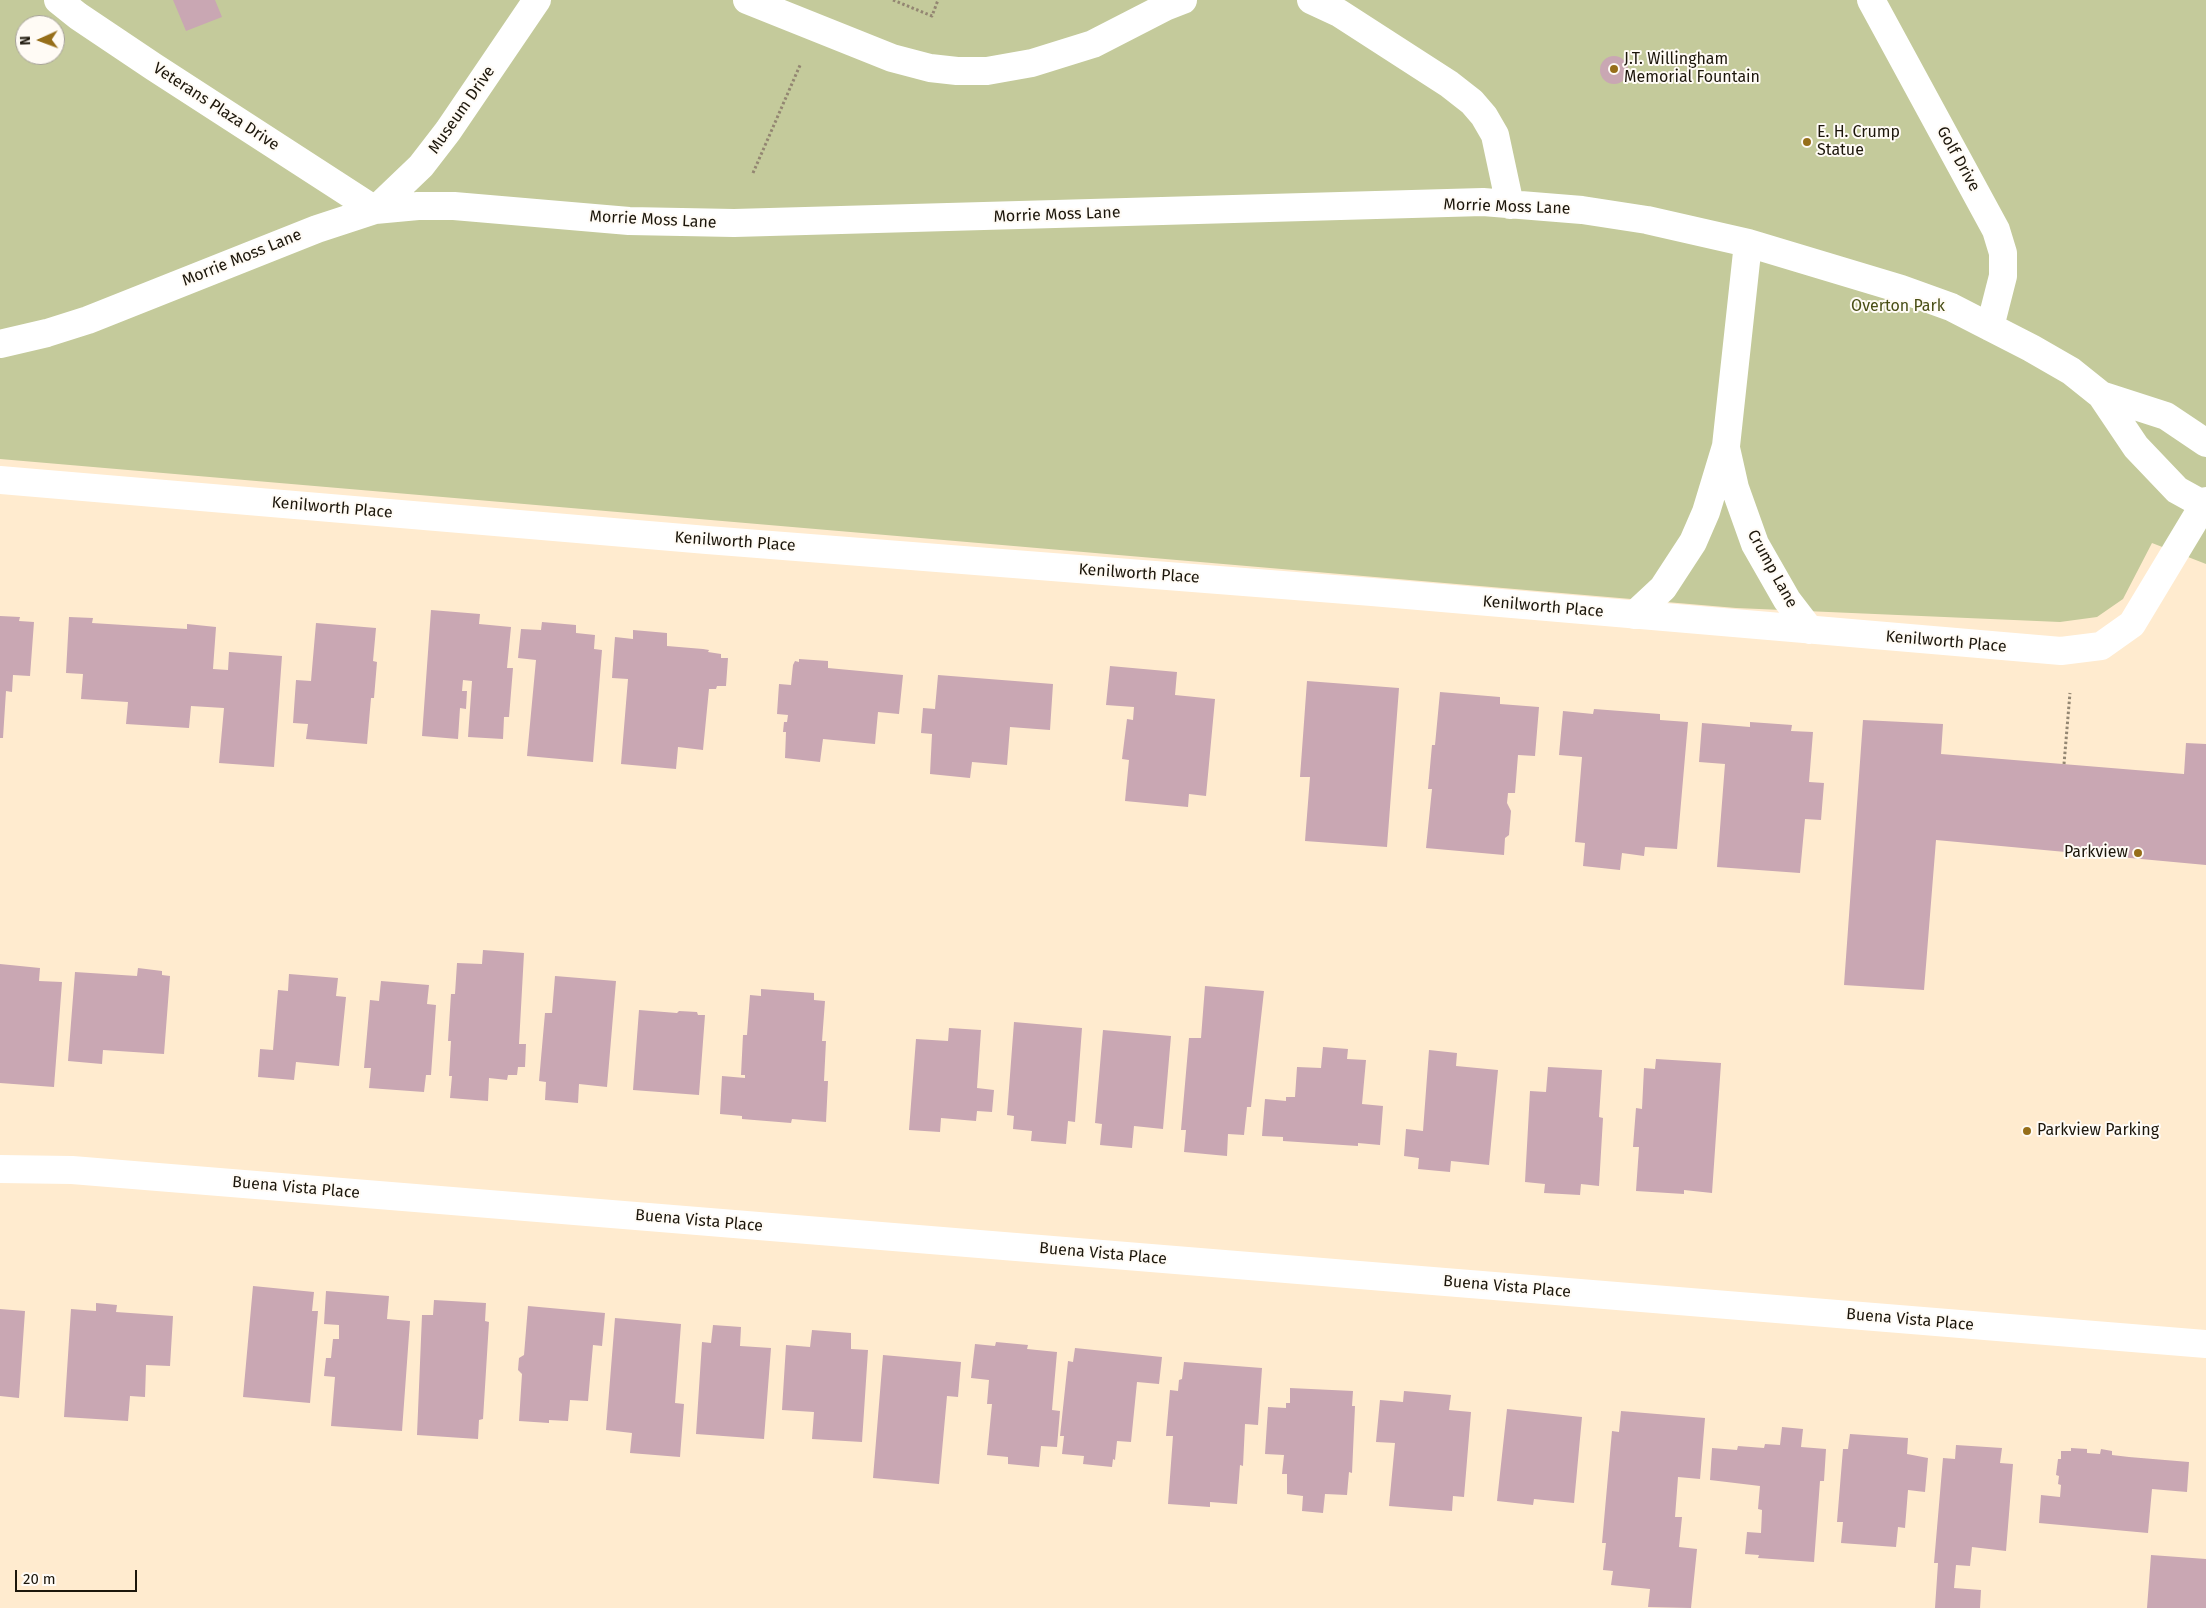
<!DOCTYPE html>
<html>
<head>
<meta charset="utf-8">
<style>
  body { margin:0 }
  #map { position:relative; width:2206px; height:1608px; overflow:hidden; background:#ffebcf; font-family:"Fira Sans",sans-serif }
  canvas { display:block }
  .north { position:absolute; left:15px; top:15px; width:50px; height:50px; box-sizing:border-box; background:#fffbf5; border:1px solid #a49f97; border-radius:50%; rotate:268deg; font-size:14px; font-weight:700; line-height:20px; text-align:center; color:#1c160b }
  .north::after { content:''; display:block; margin:auto; width:18px; height:22px; background:#966e19; clip-path:polygon(50% 0,100% 100%,50% 72%,0 100%) }
  .scale { position:absolute; left:15px; top:1570px; width:122px; height:22px; box-sizing:border-box; border:2px solid #1c160b; border-top:0; padding-left:6px; font-size:15px; line-height:18px; white-space:nowrap; color:#1c160b; -webkit-text-stroke:4px #fffbf5; paint-order:stroke }
</style>
</head>
<body>
<div id="map">
<canvas width="2206" height="1608"></canvas>
<div class="north">N</div>
<div class="scale">20 m</div>
</div>
<script>
const c = document.querySelector('canvas').getContext('2d');
c.lineJoin = 'round';
function fillPath(path, color) { c.fillStyle = color; c.fill(path, 'evenodd'); }
const toPath = rows => new Path2D(rows.map(r => 'M' + r).join(''));
function stroke(path, color, width, dash) { c.strokeStyle = color; c.lineWidth = width; c.lineCap = dash ? 'butt' : 'round'; c.setLineDash(dash || []); c.stroke(path); }
function label(font, color, halo, rows, align = 'center') {
  c.font = font + ' "Fira Sans",sans-serif'; c.lineWidth = 4; c.setLineDash([]); c.textBaseline = 'middle'; c.strokeStyle = halo; c.fillStyle = color; for (const [text, x, y, turn = 0] of rows) {
    c.save(); c.translate(x, y); c.rotate((+turn || 0) * Math.PI / 180); c.textAlign = isNaN(turn) ? turn : align; if (halo) c.strokeText(text, 0, 0); c.fillText(text, 0, 0); c.restore();
  }
}
fillPath(toPath([
  [0,0,2206,0,2206,564,2152,543,2123,599,2097,617,2060,622,1736,608,0,459],
  [25,25,55,25,55,55,25,55]
]), '#c4ca9b');
fillPath(toPath([
  [173,0,215,0,222,17,186,31],
  '1600 70a14 14 0 1 1 28 0a14 14 0 1 1-28 0Z',
  [431,610,480,614,479,624,511,627,507,668,513,668,509,717,504,717,503,739,468,737,472,681,463,680,462,691,467,691,466,709,460,708,458,739,422,736],
  [0,616,20,617,19,621,34,622,30,676,13,675,12,692,6,691,3,738,0,738],
  [69,617,93,618,92,623,187,629,187,624,216,627,213,669,228,670,229,652,282,656,274,767,219,763,224,708,191,706,189,728,126,724,128,702,81,699,83,674,66,673],
  [542,622,576,625,576,633,595,635,594,649,602,650,593,762,527,756,536,660,518,658,521,629,541,630],
  [316,623,376,628,373,661,377,662,374,698,371,698,367,744,306,739,308,724,293,723,296,680,311,681],
  [633,630,667,633,667,646,703,649,709,650,708,652,721,654,721,658,728,658,726,686,717,686,716,689,709,689,703,750,678,747,676,769,621,764,628,679,612,678,615,637,633,639],
  [799,659,828,661,828,668,903,675,899,714,878,712,875,744,823,739,820,762,785,758,786,732,783,732,784,722,787,722,788,715,777,714,779,684,791,685,793,665,795,661,799,662],
  [1110,666,1177,672,1175,695,1215,699,1206,796,1189,794,1188,807,1125,801,1129,760,1122,759,1127,719,1133,720,1134,707,1106,705],
  [938,675,1053,684,1050,730,1010,727,1007,765,972,762,970,778,930,774,932,734,921,733,923,708,935,709],
  [1307,681,1399,688,1387,847,1305,841,1310,777,1300,777],
  [1440,692,1500,697,1500,704,1539,707,1535,756,1518,755,1515,793,1508,793,1507,803,1511,811,1509,835,1505,838,1504,855,1426,848,1432,789,1428,789,1432,745,1435,745],
  [1594,709,1660,714,1660,720,1688,722,1677,849,1645,847,1644,856,1622,853,1620,870,1583,866,1585,843,1575,842,1582,757,1559,755,1563,711,1593,714],
  [1863,720,1943,724,1941,754,2184,774,2186,743,2206,744,2206,865,1936,840,1924,990,1844,985],
  [1750,722,1792,725,1791,731,1813,732,1809,782,1824,783,1821,820,1805,819,1800,873,1717,867,1725,764,1699,762,1702,723,1750,727],
  [483,950,524,953,519,1044,526,1044,525,1067,518,1067,517,1075,508,1075,507,1080,489,1078,488,1101,450,1098,452,1076,449,1076,451,1041,448,1041,451,994,455,994,457,963,482,964],
  [0,964,40,968,39,981,62,982,54,1087,0,1083],
  [138,968,162,971,162,975,170,976,164,1054,103,1050,102,1064,68,1061,75,972,137,976],
  [289,974,338,978,336,996,346,997,339,1066,296,1062,294,1080,258,1077,260,1049,273,1050,278,990,288,991],
  [555,976,616,981,607,1087,579,1084,578,1103,545,1100,546,1082,539,1081,545,1013,552,1013],
  [381,981,429,985,427,1004,436,1005,431,1075,426,1075,424,1092,369,1088,371,1068,364,1068,370,1000,379,1001],
  [1205,986,1264,991,1251,1107,1247,1107,1244,1135,1228,1134,1227,1156,1184,1152,1186,1130,1181,1130,1189,1038,1201,1038],
  [761,989,814,993,814,1000,825,1001,822,1041,826,1041,824,1081,828,1081,826,1122,792,1119,791,1123,742,1119,742,1116,720,1114,722,1076,745,1078,745,1075,741,1075,743,1035,747,1035,750,995,761,996],
  [639,1010,677,1013,679,1011,697,1012,698,1015,705,1015,699,1095,633,1090],
  [1014,1022,1082,1028,1075,1122,1068,1121,1066,1144,1031,1141,1032,1131,1013,1129,1014,1116,1007,1115],
  [949,1028,981,1030,977,1088,994,1090,992,1112,977,1111,976,1121,941,1118,940,1132,909,1130,916,1039,948,1041],
  [1103,1030,1171,1036,1163,1129,1134,1126,1132,1148,1100,1145,1102,1124,1095,1123],
  [1323,1047,1348,1049,1347,1059,1366,1060,1362,1104,1383,1106,1380,1145,1358,1143,1358,1146,1283,1141,1283,1137,1262,1136,1265,1099,1286,1101,1286,1097,1295,1097,1297,1067,1321,1068],
  [1429,1050,1457,1053,1456,1066,1498,1070,1489,1165,1451,1161,1450,1172,1418,1169,1419,1158,1404,1156,1406,1129,1423,1131],
  [1656,1059,1721,1063,1712,1193,1684,1190,1684,1194,1636,1191,1639,1147,1633,1147,1636,1108,1642,1109,1644,1068,1655,1069],
  [1548,1067,1602,1070,1599,1117,1603,1118,1599,1186,1581,1184,1580,1195,1544,1193,1545,1184,1525,1182,1530,1091,1546,1092],
  [253,1286,314,1292,312,1311,318,1311,310,1403,243,1397],
  [326,1291,389,1296,387,1319,410,1321,402,1431,331,1426,335,1377,324,1376,326,1358,331,1358,333,1339,339,1339,339,1325,324,1324],
  [434,1300,486,1303,485,1321,489,1322,483,1419,479,1420,478,1439,417,1435,422,1315,433,1315],
  [96,1303,117,1305,116,1312,173,1316,170,1366,146,1365,145,1397,130,1396,128,1421,64,1417,71,1309,96,1311],
  [528,1306,605,1313,602,1346,593,1345,588,1401,570,1400,568,1421,549,1420,549,1423,519,1421,522,1374,518,1370,519,1358,524,1355],
  [0,1309,25,1311,19,1398,0,1396],
  [615,1318,681,1324,675,1403,684,1404,680,1457,630,1453,632,1433,606,1430],
  [713,1325,741,1327,740,1346,771,1348,764,1439,696,1434,702,1342,711,1343],
  [812,1330,851,1333,851,1349,868,1350,862,1442,812,1439,814,1412,782,1410,786,1345,810,1347],
  [996,1342,1028,1345,1027,1349,1057,1352,1052,1410,1060,1411,1057,1447,1041,1446,1039,1467,1008,1464,1008,1457,987,1455,992,1404,987,1404,989,1380,971,1378,975,1344,995,1346],
  [1075,1348,1162,1357,1159,1384,1137,1382,1131,1442,1117,1441,1115,1460,1113,1459,1112,1467,1083,1464,1084,1456,1062,1454,1064,1436,1060,1436,1068,1361,1073,1362],
  [883,1355,961,1362,958,1397,947,1396,939,1484,873,1478],
  [1184,1362,1262,1368,1258,1425,1245,1424,1243,1466,1240,1465,1237,1504,1210,1502,1210,1507,1168,1504,1173,1436,1166,1436,1170,1390,1178,1391,1179,1380,1182,1379],
  [1290,1388,1353,1391,1352,1406,1355,1406,1352,1473,1349,1472,1347,1495,1325,1494,1323,1513,1302,1511,1303,1496,1287,1494,1287,1474,1282,1474,1284,1455,1265,1454,1268,1407,1286,1408,1286,1403,1290,1403],
  [1404,1391,1451,1395,1449,1410,1471,1412,1464,1497,1453,1496,1452,1511,1389,1506,1395,1443,1376,1442,1380,1400,1403,1402],
  [1507,1409,1582,1417,1574,1503,1534,1499,1533,1505,1497,1501],
  [1621,1411,1705,1418,1700,1479,1678,1477,1675,1517,1682,1517,1679,1547,1697,1549,1691,1608,1648,1607,1650,1589,1611,1585,1613,1571,1603,1570,1606,1543,1602,1543,1612,1431,1619,1432],
  [1782,1427,1803,1429,1801,1447,1826,1449,1824,1481,1820,1481,1814,1562,1758,1558,1759,1555,1745,1554,1747,1532,1761,1533,1762,1510,1758,1509,1760,1486,1710,1480,1712,1448,1737,1450,1738,1446,1764,1448,1765,1444,1780,1445],
  [1850,1434,1908,1438,1907,1454,1928,1458,1925,1492,1908,1490,1905,1528,1898,1527,1896,1547,1841,1543,1843,1522,1837,1522,1843,1449,1848,1449],
  [1956,1445,2002,1448,2000,1463,2013,1464,2006,1551,1972,1547,1970,1566,1956,1565,1954,1588,1981,1590,1980,1608,1935,1608,1938,1563,1934,1563,1943,1458,1955,1459],
  [2071,1448,2087,1449,2087,1453,2100,1454,2101,1449,2112,1451,2112,1455,2129,1457,2189,1462,2187,1492,2152,1489,2148,1533,2039,1523,2041,1495,2060,1497,2061,1485,2058,1484,2059,1476,2056,1475,2058,1459,2061,1459,2061,1451,2071,1451],
  [2151,1555,2206,1559,2206,1608,2147,1608]
]), '#c9a7b3');
stroke(toPath([
  [893,0,932,16,938,0],
  [753,173,801,63],
  [2064,764,2070,693]
]), '#938672', 3, [2.5, 2.5]);
stroke(toPath([
  [58,0,78,16,154,67,375,210],
  [747,0,892,58,930,68,957,71,987,71,1032,63,1093,44,1165,7,1183,0],
  [1311,0,1339,13,1449,84,1472,102,1484,116,1495,135,1510,205],
  [1871,0,1996,230,2003,253,2003,276,1990,327],
  [375,210,421,166,448,131,537,0],
  [0,344,47,333,88,320,317,229,375,210,418,206,454,206,629,221,734,223,1483,202,1582,210,1647,220,1748,243,1901,289,1951,307,2031,348,2071,371,2101,395,2136,447,2177,490,2206,506],
  [2101,395,2166,416,2206,443],
  [1726,448,1735,488,1755,544,1787,600,1810,630],
  [0,480,707,540,1372,592,2061,651,2101,646,2132,624,2206,501],
  [1634,615,1663,588,1693,542,1706,512,1726,446,1748,243],
  [0,1169,72,1170,2206,1344]
]), '#fff', 28);
for (const [x, y, r, color] of [
  [1614,69,5,"#966e19"],
  [1807,142,5,"#966e19"],
  [2138,853,5,"#966e19"],
  [2027,1131,5,"#966e19"]
]) { const dot = new Path2D(); dot.arc(x, y, r, 0, 2 * Math.PI); c.fillStyle = color; c.fill(dot); stroke(dot, '#fffbf5', 2); }
label('16px', '#1c160b', '#fffbf5', [
  ["J.T. Willingham",1624,60],
  ["Memorial Fountain",1624,78],
  ["E. H. Crump",1817,133],
  ["Statue",1817,151],
  ["Parkview",2128,853,"right"],
  ["Parkview Parking",2037,1131]
], 'left');
label('16px', '#1c160b', '#fffbf5', [
  ["Veterans Plaza Drive",216,107,33],
  ["Museum Drive",462,110,-55],
  ["Golf Drive",1958,159,61],
  ["Morrie Moss Lane",1507,207,2],
  ["Morrie Moss Lane",1057,215,-2],
  ["Morrie Moss Lane",653,220,3],
  ["Morrie Moss Lane",242,258,-22],
  ["Kenilworth Place",332,508,5],
  ["Kenilworth Place",735,542,4],
  ["Crump Lane",1772,569,61],
  ["Kenilworth Place",1139,574,4],
  ["Kenilworth Place",1543,607,5],
  ["Kenilworth Place",1946,642,5],
  ["Buena Vista Place",296,1188,5],
  ["Buena Vista Place",699,1221,5],
  ["Buena Vista Place",1103,1254,5],
  ["Buena Vista Place",1507,1287,5],
  ["Buena Vista Place",1910,1320,5]
]);
label('16px', '#494e15', '#fffbf5', [
  ["Overton Park",1898,307]
]);
</script>
</body>
</html>
